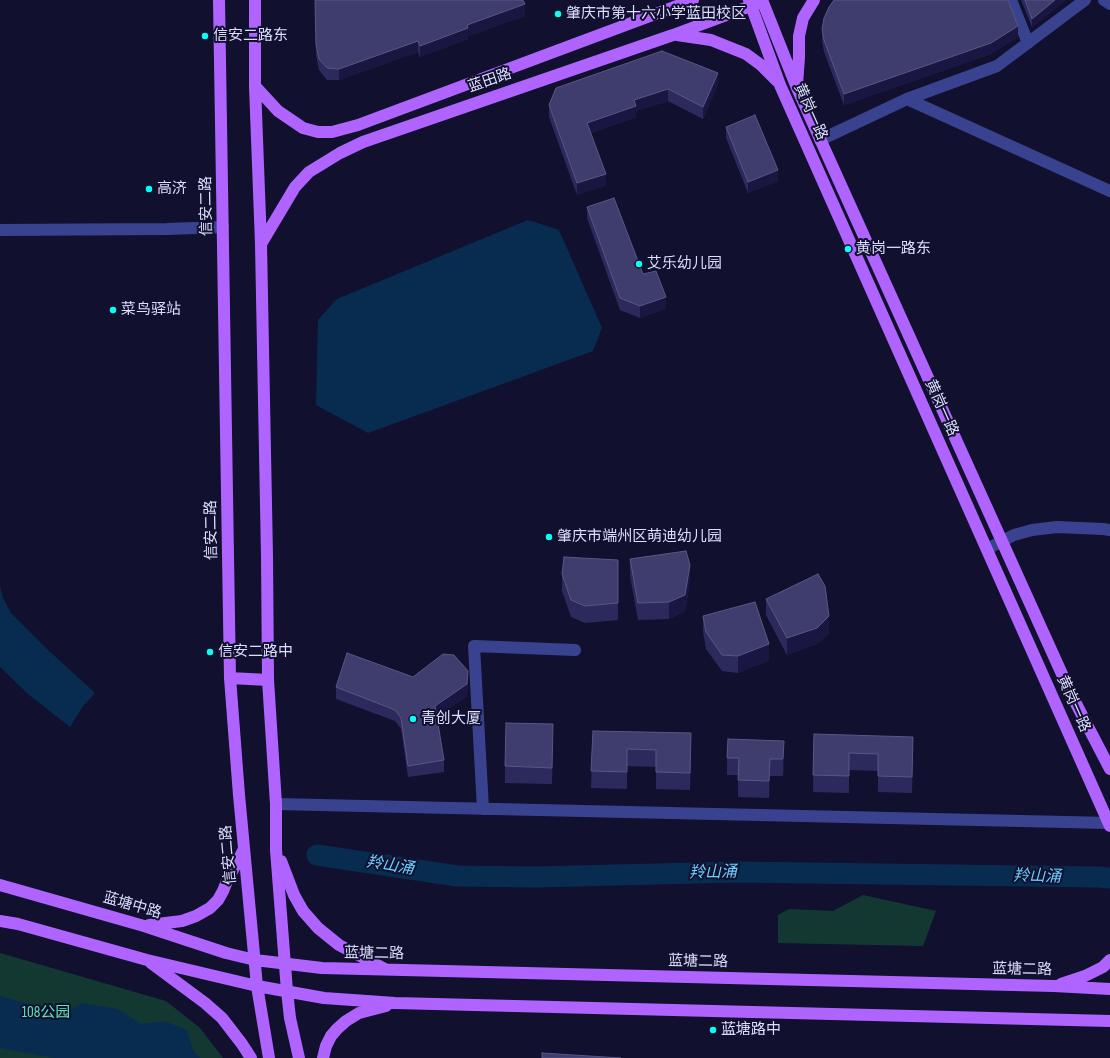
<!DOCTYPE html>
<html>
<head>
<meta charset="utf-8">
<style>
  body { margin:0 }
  canvas { display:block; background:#11102e }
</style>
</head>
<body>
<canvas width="1110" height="1058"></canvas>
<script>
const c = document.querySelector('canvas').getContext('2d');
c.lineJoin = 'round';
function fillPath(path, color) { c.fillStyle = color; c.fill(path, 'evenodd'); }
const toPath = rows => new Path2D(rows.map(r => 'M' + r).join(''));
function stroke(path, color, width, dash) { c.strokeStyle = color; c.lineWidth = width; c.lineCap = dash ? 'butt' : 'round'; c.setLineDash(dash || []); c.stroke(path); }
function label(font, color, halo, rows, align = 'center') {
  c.font = font + ' "Sofia Sans Condensed","Noto Sans SC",sans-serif'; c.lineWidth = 4; c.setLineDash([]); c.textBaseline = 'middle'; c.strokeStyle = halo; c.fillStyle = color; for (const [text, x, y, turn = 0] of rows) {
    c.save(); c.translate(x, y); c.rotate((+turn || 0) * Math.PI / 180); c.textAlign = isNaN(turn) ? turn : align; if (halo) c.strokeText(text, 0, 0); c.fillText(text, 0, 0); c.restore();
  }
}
fillPath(toPath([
  [863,895,936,911,923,946,778,943,778,915,789,909,833,911],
  [0,953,166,1001,200,1028,223,1058,0,1058]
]), '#133832');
fillPath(toPath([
  [528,220,559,230,602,328,593,351,368,433,316,405,318,320,337,299],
  [0,587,3,598,11,613,47,649,95,693,83,706,70,727,28,694,0,667],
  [0,996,62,1013,83,1003,118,1009,141,1024,164,1021,187,1030,193,1050,200,1058,55,1058,0,1048]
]), '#082c4f');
stroke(toPath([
  [317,855,457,876,536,877,736,872,1098,877,1110,878]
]), '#082c4f', 21);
stroke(toPath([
  [1011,0,1028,43],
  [1104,0,1110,4],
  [907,99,1110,191],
  [820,140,907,99,997,66,1085,0],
  [0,230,167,229,223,227],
  [987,549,1014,535,1032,530,1057,527,1103,529,1110,530],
  [276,804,1109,823],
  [483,809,474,646,575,650]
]), '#39428f', 12);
stroke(toPath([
  [219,0,230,678,239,795,257,986,269,1058],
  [255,0,255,86,261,244,267,556,268,680,276,804,276,850,287,991,290,1018,299,1058],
  [749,0,780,85,1110,826],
  [762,0,797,88,1071,694,1110,769],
  [677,35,711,40,746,54,761,65,777,81],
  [797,85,799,57,799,36,803,18,814,0],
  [255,86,278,111,303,128,318,132,332,132,358,125,693,0],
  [261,244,295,187,309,172,340,153,363,142,673,35,759,3],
  [230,678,268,680],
  [281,861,294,895,303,911,318,928,339,945,385,969],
  [0,885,144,926,226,953,255,960,322,968,1054,986,1110,989],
  [0,921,18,924,147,960,257,986,324,998,395,1003,1110,1021],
  [149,925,182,921,196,916,210,908,218,900,223,891,227,881,244,849],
  [151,963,205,1003,222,1018,242,1044,251,1058],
  [1061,984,1085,976,1103,967,1110,960],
  [323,1058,326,1046,331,1036,337,1029,346,1021,359,1013,386,1006]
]), '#b064ff', 12);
fillPath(toPath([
  [315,0,525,16,468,36,468,39,420,57,418,52,339,80,327,80,319,70,316,55],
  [1021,0,1066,0,1032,27],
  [822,29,1018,37,991,54,844,105,824,52,822,40],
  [718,84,703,119,668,101,636,111,636,117,591,133,606,185,577,195,549,117,549,105,556,88],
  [726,127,778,181,748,193,726,138],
  [587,207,643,274,666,308,640,318,620,310,587,218],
  [630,559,690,581,685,611,669,619,638,620,630,576],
  [562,574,618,603,618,620,585,623,571,617,562,591],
  [766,599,829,633,817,644,787,655,766,615],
  [703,616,769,660,738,673,722,671,706,649,703,632],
  [413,677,468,682,467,696,437,717,444,760,444,772,408,777,401,729,395,721,336,699,336,687],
  [593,731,691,750,690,790,656,789,656,767,627,766,627,789,591,788],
  [814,734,913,754,912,793,878,792,878,771,849,770,849,793,813,792],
  [553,741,552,784,505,783,505,766],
  [727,758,784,758,783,776,770,776,769,798,738,797,738,775,727,775]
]), '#2c2a5c');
fillPath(toPath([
  [1055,0,1066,0,1032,27,1032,19],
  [525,4,525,16,468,36,468,39,420,57,420,46,467,25],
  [1018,26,1018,37,991,54,844,105,844,94],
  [418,41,418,52,339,80,339,69],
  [718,73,718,84,703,119,703,107],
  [668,89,668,101,636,111,636,117,587,134,587,123,634,100],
  [778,170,778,181,748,193,748,182],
  [606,174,606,185,577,195,577,183],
  [666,297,666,308,640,318,640,306],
  [690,565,690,581,685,611,669,619,669,602],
  [829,616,829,633,817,644,787,655,787,638],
  [769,644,769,660,738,673,738,656],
  [468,671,467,696,435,718,435,706],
  [553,724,553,741,552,784,552,768],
  [691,733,691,750,690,790,690,773],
  [913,737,913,754,912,793,912,777],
  [784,741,784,758,783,776,783,759],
  [770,759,770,776,769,798,769,781]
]), '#191742');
const building = toPath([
  [315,0,523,0,525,4,467,25,468,28,420,46,418,41,339,69,327,68,319,59,316,44,315,0],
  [834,0,1008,0,1018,26,991,43,844,94,824,40,822,29,824,18,829,7,834,0],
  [1025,0,1055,0,1032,19,1025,0],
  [662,51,718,73,703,107,668,89,634,100,636,106,587,123,606,174,577,183,549,105,556,88,662,51],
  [755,115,778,170,748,182,726,127,755,115],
  [614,198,643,274,656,271,666,297,640,306,620,298,587,207,614,198],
  [686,551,690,565,685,595,669,602,638,603,630,559,686,551],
  [564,557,618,560,618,603,585,606,571,600,562,574,564,557],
  [818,574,825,586,829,616,817,628,787,638,766,599,818,574],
  [755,602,769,644,738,656,722,655,706,632,703,616,755,602],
  [347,653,413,677,443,654,454,655,468,671,467,684,435,706,444,760,408,766,401,718,395,710,336,687,347,653],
  [506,723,553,724,552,768,505,766,506,723],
  [593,731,691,733,690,773,656,772,656,750,627,749,627,772,591,771,593,731],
  [814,734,913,737,912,777,878,776,878,754,849,753,849,776,813,775,814,734],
  [728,739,784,741,783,759,770,759,769,781,738,780,739,758,727,758,728,739],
  [542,1053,621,1058,542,1058,542,1053]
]);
fillPath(building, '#3f3d6e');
stroke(building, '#585684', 1);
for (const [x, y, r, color] of [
  [558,14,4,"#09fff5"],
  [205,36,4,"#09fff5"],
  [149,189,4,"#09fff5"],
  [848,249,4,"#09fff5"],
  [639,264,4,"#09fff5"],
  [113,310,4,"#09fff5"],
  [549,537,4,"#09fff5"],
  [210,652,4,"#09fff5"],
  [413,719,4,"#09fff5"],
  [713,1030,4,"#09fff5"]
]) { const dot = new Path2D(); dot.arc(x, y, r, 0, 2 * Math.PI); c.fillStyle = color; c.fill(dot); stroke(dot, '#11102e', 1.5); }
label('15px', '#dddeff', '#11102e', [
  ["肇庆市第十六小学蓝田校区",566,14],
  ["信安二路东",213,36],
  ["高济",157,189],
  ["黄岗一路东",856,249],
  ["艾乐幼儿园",647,264],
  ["菜鸟驿站",121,310],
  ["肇庆市端州区萌迪幼儿园",557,537],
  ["信安二路中",218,652],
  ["青创大厦",421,719],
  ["蓝塘路中",721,1030]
], 'left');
label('15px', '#dddeff', '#11102e', [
  ["蓝田路",490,81,-19],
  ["黄岗一路",810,112,66],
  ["信安二路",207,206,-91],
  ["黄岗一路",941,408,66],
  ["信安二路",212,530,-91],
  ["黄岗一路",1073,704,66],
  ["信安二路",229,855,-95],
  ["蓝塘中路",132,906,16],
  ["蓝塘二路",374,954,1],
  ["蓝塘二路",698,962,1],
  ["蓝塘二路",1022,970,1]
]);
label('15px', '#62e7b3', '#11102e', [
  ["108公园",46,1013]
]);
label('italic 16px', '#6bcfff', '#11102e', [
  ["羚山涌",390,866,9],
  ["羚山涌",713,873,-1],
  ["羚山涌",1037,877,1]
]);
</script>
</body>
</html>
